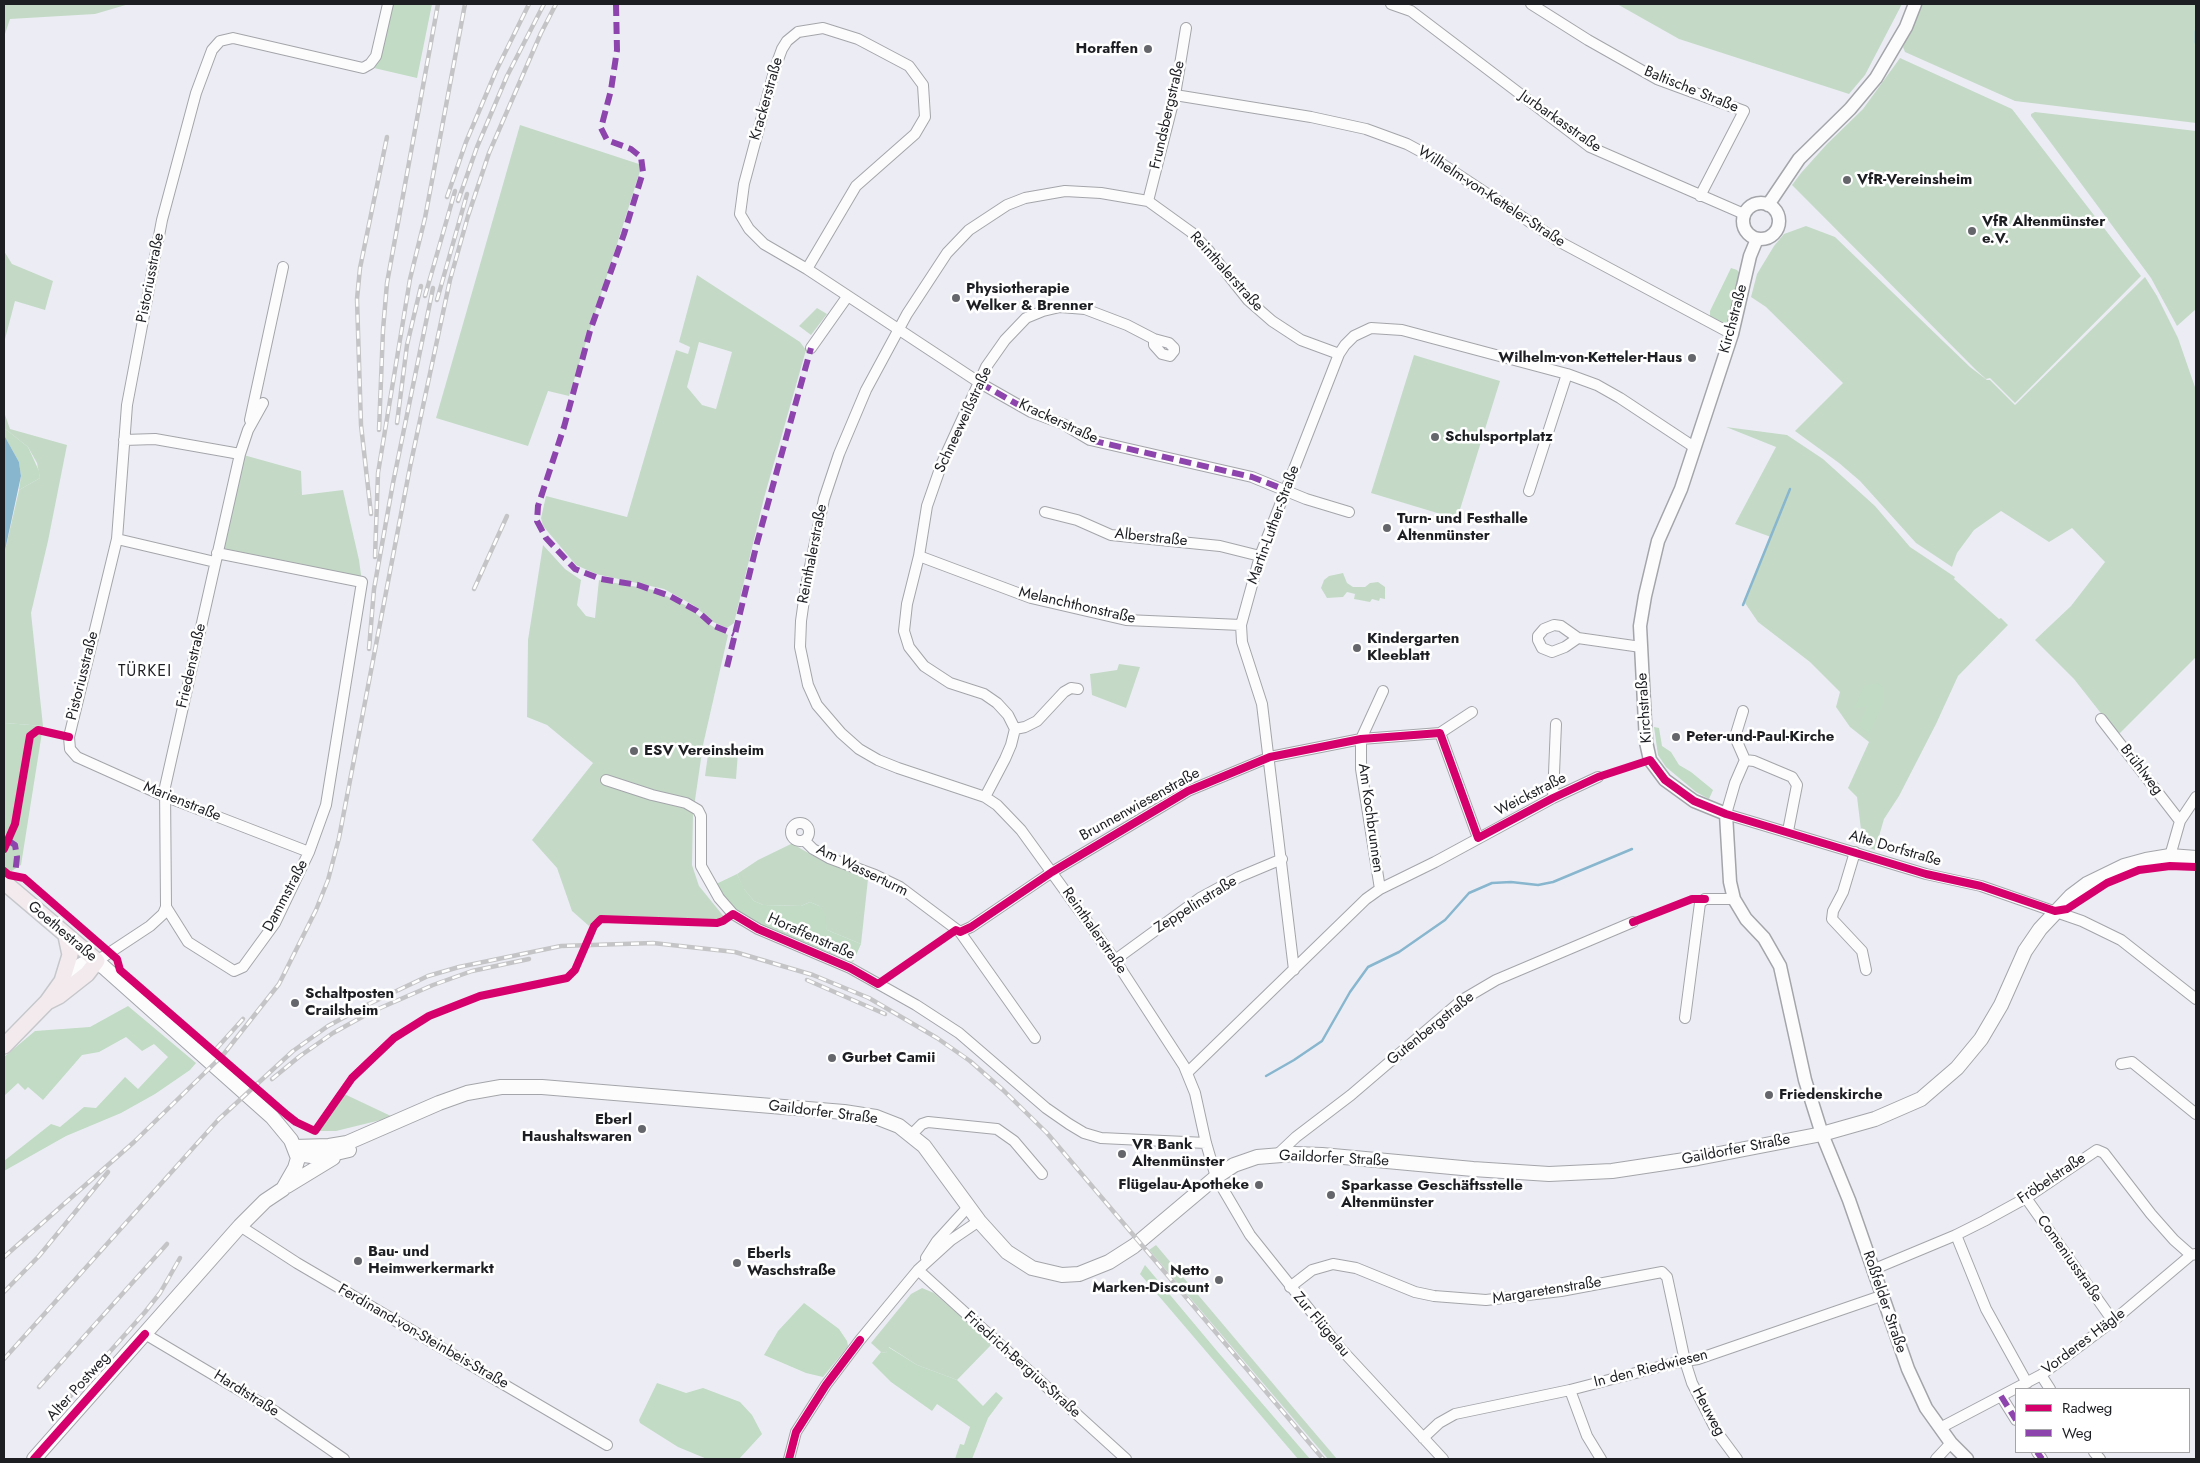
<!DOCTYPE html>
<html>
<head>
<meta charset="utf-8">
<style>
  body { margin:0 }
  #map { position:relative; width:2200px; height:1463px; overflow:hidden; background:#ecedf4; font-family:Jost,sans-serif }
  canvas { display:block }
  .frame { position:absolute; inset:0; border:5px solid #1d1e22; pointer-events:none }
  .legend { position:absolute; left:2015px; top:1388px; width:175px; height:65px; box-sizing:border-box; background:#fff; border:1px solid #a5a5a7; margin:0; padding:6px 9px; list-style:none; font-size:15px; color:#1d1e22 }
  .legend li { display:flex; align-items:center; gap:10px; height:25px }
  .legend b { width:25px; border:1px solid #a5a5a7 }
</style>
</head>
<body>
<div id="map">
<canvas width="2200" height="1463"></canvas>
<div class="frame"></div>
<ul class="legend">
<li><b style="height:6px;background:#d6006c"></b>Radweg</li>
<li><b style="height:6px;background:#8e44ad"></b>Weg</li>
</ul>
</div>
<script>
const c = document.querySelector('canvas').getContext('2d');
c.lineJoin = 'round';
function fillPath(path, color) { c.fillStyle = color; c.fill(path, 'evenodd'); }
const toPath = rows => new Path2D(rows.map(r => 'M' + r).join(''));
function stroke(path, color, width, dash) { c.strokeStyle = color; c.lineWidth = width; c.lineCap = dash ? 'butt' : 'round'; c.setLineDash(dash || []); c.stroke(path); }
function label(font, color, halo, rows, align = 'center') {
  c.font = font + ' Jost,sans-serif'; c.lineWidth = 5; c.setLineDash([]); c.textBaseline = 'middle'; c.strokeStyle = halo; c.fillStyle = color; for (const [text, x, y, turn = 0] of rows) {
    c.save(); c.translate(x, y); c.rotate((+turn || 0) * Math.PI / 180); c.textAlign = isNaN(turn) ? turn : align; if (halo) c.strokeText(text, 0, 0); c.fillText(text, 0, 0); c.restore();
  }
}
fillPath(toPath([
  [4,4,129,4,95,14,10,19,4,37],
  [1617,4,1902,4,1865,75,1849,94,1679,39],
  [1920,4,2196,4,2196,123,2015,101,1905,52,1903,47],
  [1900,58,2012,109,2141,276,2015,403,1990,378,1986,379,1976,370,1792,185,1801,173,1827,144,1863,109],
  [2035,112,2196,131,2196,309,2177,326,2151,278,2031,116,2031,114],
  [520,125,642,165,569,396,548,391,528,446,436,418],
  [1806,226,1835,237,1970,367,1987,380,1990,380,2015,405,2145,277,2157,296,2178,338,2196,390,2196,657,2118,735,2074,679,2035,640,2071,606,2105,562,2072,528,2049,542,2001,511,1974,530,1957,553,1952,567,1916,543,1860,481,1839,463,1795,431,1843,383,1766,307,1751,297,1757,274,1774,246,1784,234],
  [4,251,12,264,53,281,45,310,15,301,4,343],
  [697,275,800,342,806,350,764,498,734,623,727,628,713,622,693,605,664,589,596,574,576,565,543,526,541,518,546,496,627,517,676,350,688,354,690,347,679,342],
  [699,342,732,352,716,409,702,405,687,387],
  [817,308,827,314,811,335,799,326],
  [1414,355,1500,381,1457,519,1371,493],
  [4,412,10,429,67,445,48,541,31,613,43,726,5,723,4,720,4,555,19,490,40,478,37,463,28,447,4,428],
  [1726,427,1787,435,1823,459,1875,506,1910,547,1955,577,1954,579,1999,619,2001,618,2008,625,1958,676,1936,724,1899,796,1884,819,1875,850,1863,846,1857,797,1848,788,1869,742,1850,727,1836,707,1840,692,1810,662,1758,622,1745,603,1771,537,1735,524,1776,447],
  [240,454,301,471,302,495,343,490,359,560,362,582,217,553],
  [543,545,565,569,581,580,577,605,586,616,595,618,599,580,654,590,685,605,712,626,728,635,703,745,693,814,692,865,699,886,725,918,718,921,599,918,589,926,572,911,557,868,532,840,593,763,547,725,527,717,528,640],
  [1343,573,1347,583,1353,587,1365,587,1370,583,1378,582,1385,587,1385,599,1380,598,1379,601,1372,599,1370,602,1354,599,1355,594,1347,592,1343,597,1327,598,1321,588,1324,580,1329,576],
  [1119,664,1140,667,1126,708,1092,695,1090,674,1117,670],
  [709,747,738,752,736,779,705,776],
  [795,842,798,847,824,862,868,879,861,944,827,930,819,906,810,902,801,906,763,905,754,901,743,888,737,874,758,860],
  [338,1091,393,1117,336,1131,315,1131,324,1112],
  [1156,1245,1297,1412,1337,1459,1328,1459,1149,1250],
  [922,1288,934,1293,992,1344,957,1380,917,1365,889,1347,886,1353,881,1352,871,1343,911,1294]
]), '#c4dac7');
fillPath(toPath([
  [389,4,432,4,417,78,374,68],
  [1731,268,1737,270,1741,275,1730,319,1724,324,1713,320,1710,316,1710,311],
  [4,428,28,447,39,471,40,478,19,490,21,476,19,462,4,435],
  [1878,683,1883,687,1883,703,1869,734,1859,726,1867,706,1854,708,1864,686],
  [4,720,5,723,43,726,21,865,10,872,4,868],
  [1654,727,1659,728,1662,746,1671,752,1679,765,1691,772,1713,790,1709,799,1696,792,1666,767,1658,755],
  [737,874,744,889,754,901,763,905,801,906,810,902,819,906,825,915,827,930,861,944,853,962,748,920,729,906,714,885],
  [128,1006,196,1063,190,1070,155,1094,121,1113,66,1136,4,1171,4,1161,51,1124,60,1127,84,1107,96,1108,125,1077,138,1089,168,1057,154,1044,142,1051,126,1037,99,1052,82,1055,43,1100,28,1087,25,1090,18,1083,4,1096,4,1057,35,1031,90,1027],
  [1145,1265,1217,1351,1310,1459,1298,1459,1169,1308,1140,1274],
  [804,1303,839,1329,847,1341,848,1346,823,1377,806,1373,764,1355,778,1331],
  [888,1347,917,1365,957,1380,983,1406,996,1392,1003,1398,988,1418,972,1459,955,1459,960,1444,964,1445,970,1427,937,1404,932,1411,891,1382,872,1363,881,1352,886,1353],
  [657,1383,686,1393,703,1388,740,1402,752,1415,762,1434,739,1459,707,1459,678,1447,640,1423,639,1420]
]), '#c1dbc4');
fillPath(toPath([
  [4,435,19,462,21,476,4,555]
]), '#88b6ce');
stroke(toPath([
  [2196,31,2196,43],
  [1743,605,1790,489],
  [1266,1076,1294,1060,1322,1041,1350,992,1368,967,1399,952,1445,920,1469,893,1492,883,1511,882,1538,885,1553,882,1632,849]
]), '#88b6ce', 2.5);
const minor = toPath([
  [1391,4,1411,11,1590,147,1744,214],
  [1531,4,1588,40,1657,79,1744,111,1700,196],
  [1175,95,1311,117,1366,129,1407,144,1433,158,1560,242,1732,334],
  [1148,201,1175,95,1186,28],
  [807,269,856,186,915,134,925,117,923,85,909,66,858,39,823,28,798,32,787,41,782,49,775,68,744,184,740,214,749,229,764,244,807,269,980,383,1031,412,1063,424,1090,440,1252,477,1306,499,1349,512],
  [1154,339,1169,343,1174,348,1174,351,1170,356,1162,354,1154,345,1154,339],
  [811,348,847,297],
  [1339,354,1301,340,1272,321,1248,300,1209,251,1191,232,1148,201,1101,193,1065,191,1025,198,1007,205,969,230,947,253,907,314,866,390,839,454,824,499,806,586,801,621,800,647,808,685,817,705,841,733,859,749,878,760,898,768,985,797,997,805,1021,830,1115,960,1184,1066,1195,1093,1206,1143,1216,1177,1250,1235,1341,1349,1443,1459],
  [250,420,283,267],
  [124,440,155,439,240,454],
  [1529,491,1567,374],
  [1045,512,1077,520,1111,535,1220,546,1260,556],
  [117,539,215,562],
  [919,556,1031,598,1126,620,1241,625],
  [1578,638,1565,647,1552,652,1542,648,1538,640,1538,636,1544,629,1554,625,1561,626,1578,638,1641,647],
  [1743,711,1735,737,1745,760],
  [2101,719,2180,821],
  [1015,729,1025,727,1037,721,1064,692,1071,688,1078,689],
  [1440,733,1478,838],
  [606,780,652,795,686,803,698,810,701,816,701,866,719,898,733,914,758,929,850,968,916,1005,959,1033,1046,1108,1069,1124,1084,1133,1101,1138,1206,1143],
  [985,797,1005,759,1011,745,1015,729,1008,715,997,703,984,694,950,683,924,666,909,647,904,631,907,604,919,556,927,506,942,463,986,367,1005,340,1026,318,1043,311,1060,307,1085,309,1127,325,1154,339],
  [1553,798,1556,724],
  '791 832a9 9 0 1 1 18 0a9 9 0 1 1-18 0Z',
  [1788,831,1797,785,1792,777,1754,761,1745,760,1735,783,1726,814,1926,874,1981,886,2082,921,2121,940,2196,999],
  [804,840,813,849,829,858,875,875,900,887,960,932,1035,1038],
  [309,852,164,796,77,757,70,749,69,737,117,539,127,405,162,220,196,93,212,50,220,41,233,38,363,68,370,64,376,56,388,4],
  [1855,852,1843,892,1833,911,1832,919,1862,951,1866,970],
  [2170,856,2180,821,2196,797],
  [1380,889,1361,769,1361,739,1383,691],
  [166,907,188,942,234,971,243,967,275,923,309,852,326,805,362,582,217,553],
  [960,932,971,927,1052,872,1188,791,1270,757,1361,739,1440,733,1472,712],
  [1115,960,1200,898,1239,877,1282,859],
  [97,961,150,926,163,914,166,907,165,787,240,454,248,430,263,403],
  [1294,970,1262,704,1242,642,1241,625,1260,556,1339,354,1345,345,1354,336,1371,328,1402,330,1567,374,1597,385,1620,398,1694,447],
  [1685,1018,1700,903,1705,899,1734,899],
  [2121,1064,2132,1062,2196,1114],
  [1188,1072,1366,899,1380,889,1435,862,1553,798,1598,777],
  [911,1135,922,1124,928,1122,997,1129,1014,1141,1042,1174],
  [1277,1155,1296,1137,1351,1095,1462,1000,1496,980,1633,922],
  [2026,1198,2113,1321],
  [240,1226,297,1263,607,1445],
  [1956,1235,1986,1309,2027,1383],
  [926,1258,937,1241,968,1207],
  [918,1270,1126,1459],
  [1872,1270,1956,1235,1984,1221,2026,1198,2097,1150,2104,1153,2151,1214,2174,1240,2191,1255,2196,1254],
  [1290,1287,1312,1270,1333,1264,1356,1268,1415,1292,1434,1296,1486,1300,1561,1291,1662,1272,1667,1277,1685,1361,1692,1383,1717,1432,1737,1459],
  [145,1334,276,1412,344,1459],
  [2041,1375,2050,1389],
  [1570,1390,1587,1436,1601,1459],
  [2001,1396,2016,1420],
  [1940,1428,2041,1375,2113,1321,2191,1255],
  [1423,1438,1439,1423,1455,1414,1570,1390,1674,1363,1698,1359,1881,1296],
  [2037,1452,2042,1459],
  [2094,1452,2100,1459],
  [789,1459,796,1432,826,1385,860,1340,918,1270,951,1240,979,1221],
  [1936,1459,1951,1443]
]);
const tertiary = toPath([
  '1743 221a18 18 0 1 1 36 0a18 18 0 1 1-36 0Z',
  [1768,205,1799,159,1850,109,1876,78,1906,27,1915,4],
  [1757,239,1750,256,1732,334,1681,489,1658,541,1645,596,1640,626,1646,742,1650,760,1665,780,1694,801,1726,814,1730,882,1734,899,1746,919,1764,938,1780,966,1805,1080,1822,1134,1849,1200,1908,1369,1926,1408,1951,1443,1967,1459]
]);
const secondary = toPath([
  [294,1147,329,1146,347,1143,439,1103,467,1093,501,1087,542,1087,844,1112,876,1117,899,1126,924,1146,979,1221,1007,1252,1032,1268,1062,1275,1079,1274,1109,1262,1134,1246,1216,1177,1234,1165,1257,1157,1294,1154,1322,1155,1473,1169,1549,1174,1612,1171,1698,1158,1822,1134,1875,1119,1921,1099,1957,1068,1981,1039,2001,1005,2025,951,2040,929,2071,896,2087,884,2124,866,2146,860,2170,856,2196,858],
  [294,1147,304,1155,319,1157,349,1150],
  [287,1186,333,1158],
  [34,1459,240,1226,265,1201,283,1189,295,1168,298,1158,291,1140,272,1117,97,961,87,962,81,965,62,981]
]);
const primary = toPath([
  [4,882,97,961,87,974,59,996,47,1002],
  [4,1046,47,1002,62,981,70,955,66,936]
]);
stroke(minor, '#a4a5aa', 12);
stroke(tertiary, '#a4a5aa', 15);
stroke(secondary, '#a4a5aa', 16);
stroke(primary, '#c6c7ca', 18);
stroke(minor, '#fcfcfd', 10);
stroke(tertiary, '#fcfcfd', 12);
stroke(secondary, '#fcfcfd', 14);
stroke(primary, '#f3eaee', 15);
const rail = toPath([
  [447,197,466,142,496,71,529,4],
  [458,201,477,147,507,76,544,4],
  [425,296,455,191],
  [437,300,467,194],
  [397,423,407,345,421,286],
  [379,430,383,330,387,283,438,4],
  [371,514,361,425,357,299,360,268,387,137],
  [375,557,378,473,410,279,425,218,465,4],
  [474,589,507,516],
  [369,649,374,589,393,483,433,288],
  [807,980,885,1014],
  [216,1049,243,1019],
  [272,1079,300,1056,333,1033,371,1012,433,985,472,971,529,959],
  [4,1257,134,1142,223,1055,279,984,316,910,328,880,339,838,410,467,450,280,468,216,489,153,541,33,556,4],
  [4,1292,39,1256,108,1172],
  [4,1359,219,1119,293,1051,328,1026,369,1004,428,976,459,967,561,946,653,943,735,952,813,975,869,998,937,1038,970,1061,1003,1090,1047,1133,1323,1459],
  [39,1387,167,1244],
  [52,1417,145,1312,160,1293,180,1258]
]);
stroke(rail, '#c4c4c6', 4.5);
stroke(rail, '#fff', 2.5, [8]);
stroke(toPath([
  [616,4,617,50,611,90,601,128,607,140,631,149,641,157,643,172,624,234,590,331,564,427,538,506,537,521,546,538,575,569,601,579,638,585,670,596,697,611,714,626,734,634],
  [980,383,1031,412,1063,424,1090,440,1252,477,1286,490],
  [727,667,757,543,811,348],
  [9,841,15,845,17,857,15,875],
  [2001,1396,2016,1420],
  [2037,1452,2042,1459]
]), '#8e44ad', 6, [12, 6]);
stroke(toPath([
  [4,849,15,824,30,736,38,730,69,737],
  [4,871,9,875,24,878,109,952,117,959,120,970,287,1115,296,1122,315,1131,352,1078,394,1038,429,1016,480,996,567,978,575,970,594,926,601,919,717,923,723,921,733,914,758,929,850,968,878,984,956,930,960,932,971,927,1052,872,1188,791,1270,757,1361,739,1440,733,1478,838,1553,798,1598,777,1650,760,1665,780,1694,801,1726,814,1926,874,1981,886,2055,911,2067,909,2107,883,2139,870,2170,866,2196,867],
  [1633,922,1692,899,1705,899],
  [34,1459,145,1334],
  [789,1459,796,1432,826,1385,860,1340]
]), '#d6006c', 8);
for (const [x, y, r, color] of [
  [1148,49,5,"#65666c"],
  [1847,180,5,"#65666c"],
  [1972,231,5,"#65666c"],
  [956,298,5,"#65666c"],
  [1692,358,5,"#65666c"],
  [1435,437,5,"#65666c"],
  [1387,528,5,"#65666c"],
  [1357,648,5,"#65666c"],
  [1676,737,5,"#65666c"],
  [634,751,5,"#65666c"],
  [295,1003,5,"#65666c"],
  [832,1058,5,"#65666c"],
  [1769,1095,5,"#65666c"],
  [642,1129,5,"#65666c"],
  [1122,1154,5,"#65666c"],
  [1259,1185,5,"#65666c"],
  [1331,1195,5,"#65666c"],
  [358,1261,5,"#65666c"],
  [737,1263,5,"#65666c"],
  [1219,1280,5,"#65666c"]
]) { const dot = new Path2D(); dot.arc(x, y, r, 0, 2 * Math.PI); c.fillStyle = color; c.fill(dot); stroke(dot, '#fff', 2); }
label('bold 15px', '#1d1e22', '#fff', [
  ["Horaffen",1138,49,"right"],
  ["VfR-Vereinsheim",1857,180],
  ["VfR Altenmünster",1982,222],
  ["e.V.",1982,239],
  ["Physiotherapie",966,289],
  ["Welker & Brenner",966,306],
  ["Wilhelm-von-Ketteler-Haus",1682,358,"right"],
  ["Schulsportplatz",1445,437],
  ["Turn- und Festhalle",1397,519],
  ["Altenmünster",1397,536],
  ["Kindergarten",1367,639],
  ["Kleeblatt",1367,656],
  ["Peter-und-Paul-Kirche",1686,737],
  ["ESV Vereinsheim",644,751],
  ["Schaltposten",305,994],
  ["Crailsheim",305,1011],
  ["Gurbet Camii",842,1058],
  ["Friedenskirche",1779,1095],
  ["Eberl",632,1120,"right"],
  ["Haushaltswaren",632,1137,"right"],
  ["VR Bank",1132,1145],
  ["Altenmünster",1132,1162],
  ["Flügelau-Apotheke",1249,1185,"right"],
  ["Sparkasse Geschäftsstelle",1341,1186],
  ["Altenmünster",1341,1203],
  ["Bau- und",368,1252],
  ["Heimwerkermarkt",368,1269],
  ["Eberls",747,1254],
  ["Waschstraße",747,1271],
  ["Netto",1209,1271,"right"],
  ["Marken-Discount",1209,1288,"right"]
], 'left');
label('15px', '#1d1e22', '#fff', [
  ["Baltische Straße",1691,90,22],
  ["Krackerstraße",767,99,-74],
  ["Frundsbergstraße",1168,115,-77],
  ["Jurbarkasstraße",1560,122,35],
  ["Wilhelm-von-Ketteler-Straße",1491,197,33],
  ["Reinthalerstraße",1226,272,48],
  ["Pistoriusstraße",151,278,-79],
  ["Kirchstraße",1734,319,-75],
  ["Schneeweißstraße",964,420,-65],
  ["Krackerstraße",1058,422,25],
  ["Martin-Luther-Straße",1274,525,-70],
  ["Alberstraße",1151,538,6],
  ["Reinthalerstraße",813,554,-79],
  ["Melanchthonstraße",1077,606,13],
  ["Friedenstraße",192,666,-77],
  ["Pistoriusstraße",83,676,-76],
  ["Kirchstraße",1645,708,-94],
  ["Brühlweg",2141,770,52],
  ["Weickstraße",1531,795,-27],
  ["Marienstraße",182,802,22],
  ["Brunnenwiesenstraße",1140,805,-29],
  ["Am Kochbrunnen",1370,818,82],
  ["Alte Dorfstraße",1895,849,16],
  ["Am Wasserturm",862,871,26],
  ["Dammstraße",286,896,-62],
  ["Zeppelinstraße",1196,905,-32],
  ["Reinthalerstraße",1094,931,55],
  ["Goethestraße",62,932,40],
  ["Horaffenstraße",811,937,24],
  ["Gutenbergstraße",1431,1029,-39],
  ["Gaildorfer Straße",823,1113,7],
  ["Gaildorfer Straße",1736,1150,-11],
  ["Gaildorfer Straße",1334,1159,3],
  ["Fröbelstraße",2052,1179,-34],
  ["Comeniusstraße",2069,1259,55],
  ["Margaretenstraße",1547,1291,-9],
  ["Roßfelder Straße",1884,1302,71],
  ["Zur Flügelau",1321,1325,50],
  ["Ferdinand-von-Steinbeis-Straße",423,1337,30],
  ["Vorderes Hägle",2084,1342,-37],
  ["Friedrich-Bergius-Straße",1022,1365,42],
  ["In den Riedwiesen",1651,1369,-14],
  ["Alter Postweg",79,1387,-48],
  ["Hardtstraße",246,1394,32],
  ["Heuweg",1708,1412,62]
]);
c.letterSpacing = '1px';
label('16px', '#1d1e22', '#fff', [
  ["TÜRKEI",145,672]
]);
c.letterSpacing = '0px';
</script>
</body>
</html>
